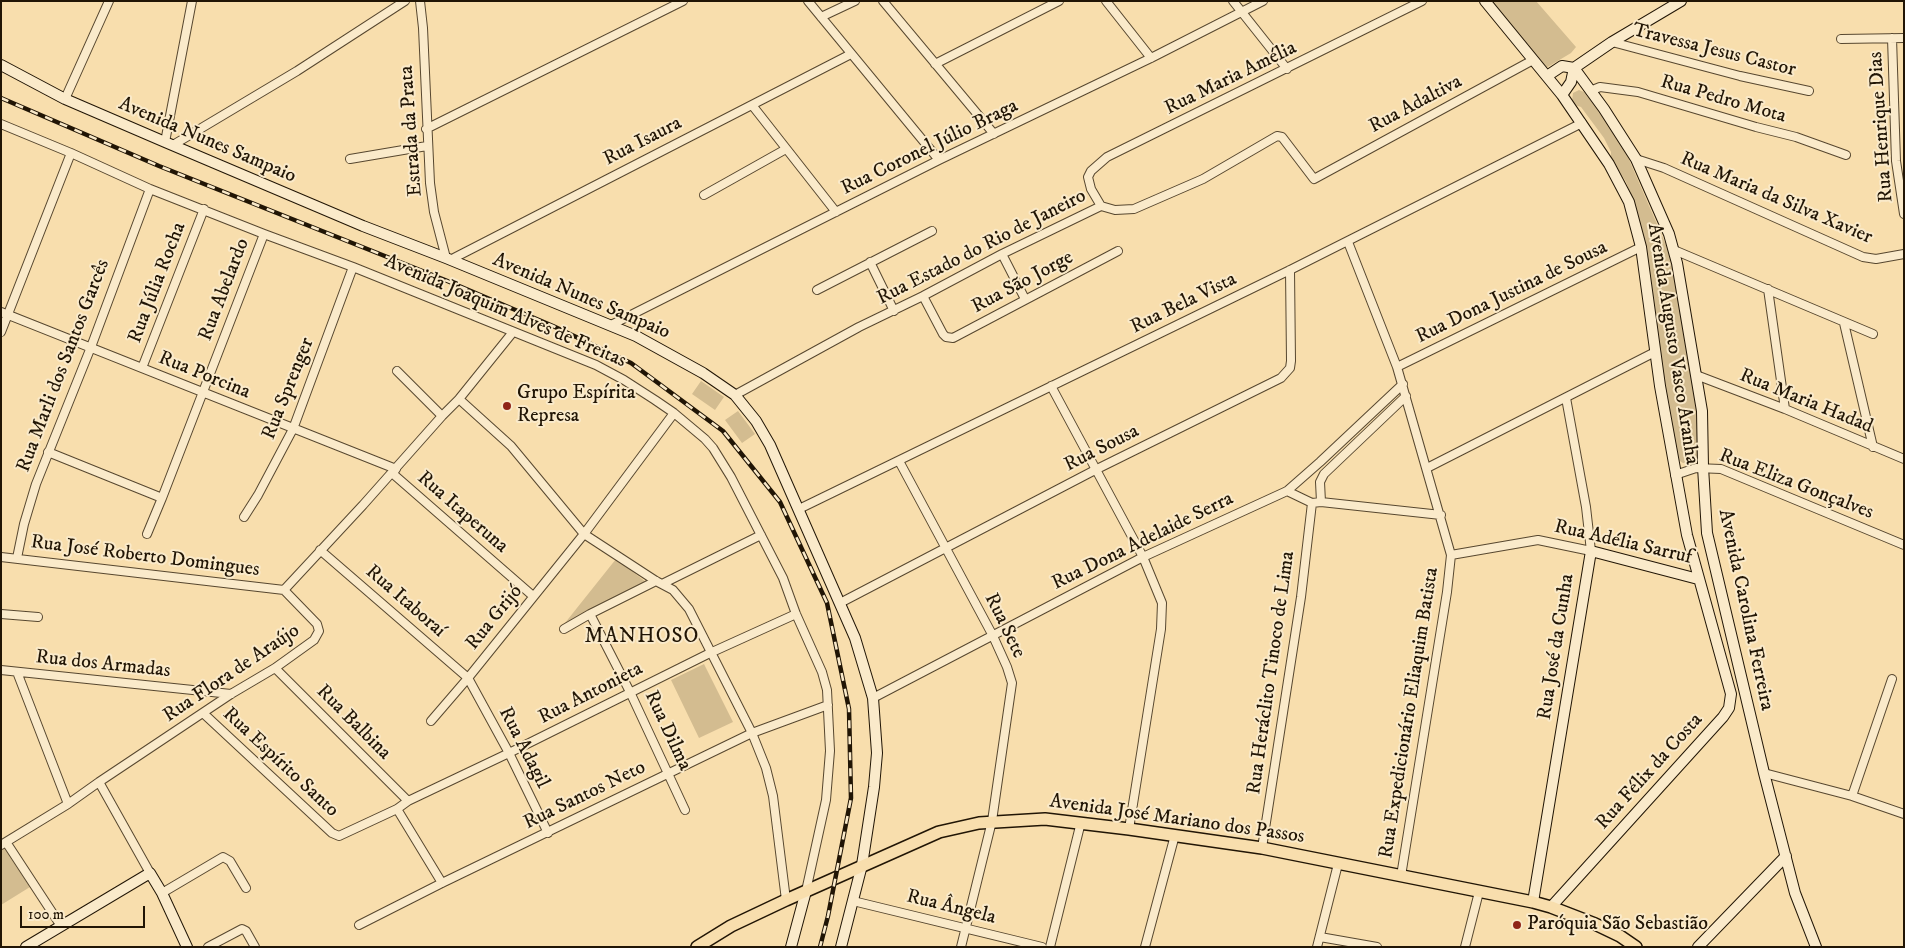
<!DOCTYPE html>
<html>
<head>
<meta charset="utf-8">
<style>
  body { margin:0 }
  #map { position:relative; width:1905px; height:948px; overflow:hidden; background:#f8dead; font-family:"IM FELL DW Pica",serif }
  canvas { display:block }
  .frame { position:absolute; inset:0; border:2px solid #211505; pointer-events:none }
  .scale { position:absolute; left:20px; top:906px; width:125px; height:22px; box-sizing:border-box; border:2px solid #211505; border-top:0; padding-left:6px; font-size:15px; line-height:18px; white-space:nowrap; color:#211505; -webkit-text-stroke:4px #faeaca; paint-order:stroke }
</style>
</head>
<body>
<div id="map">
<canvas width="1905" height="948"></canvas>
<div class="frame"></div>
<div class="scale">100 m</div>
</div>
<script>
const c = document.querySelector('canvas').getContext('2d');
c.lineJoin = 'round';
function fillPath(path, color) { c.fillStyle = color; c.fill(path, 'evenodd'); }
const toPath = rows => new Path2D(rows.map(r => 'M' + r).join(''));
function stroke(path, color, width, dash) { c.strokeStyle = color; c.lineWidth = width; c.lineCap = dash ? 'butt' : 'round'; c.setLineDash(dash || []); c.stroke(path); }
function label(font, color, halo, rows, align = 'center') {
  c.font = font + ' "IM FELL DW Pica",serif'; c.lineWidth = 4; c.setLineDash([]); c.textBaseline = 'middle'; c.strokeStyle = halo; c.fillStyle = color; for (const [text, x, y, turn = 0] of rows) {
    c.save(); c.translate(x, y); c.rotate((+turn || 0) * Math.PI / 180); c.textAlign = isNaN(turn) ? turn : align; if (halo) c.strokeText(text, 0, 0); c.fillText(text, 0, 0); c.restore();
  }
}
fillPath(toPath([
  [1490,1,1536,1,1576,47,1571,53,1546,68],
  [1579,90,1584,92,1603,115,1627,155,1670,254,1674,267,1698,419,1699,454,1696,460,1690,463,1683,463,1677,459,1635,205,1626,182,1611,158,1611,152,1604,138,1581,107,1575,105,1572,101,1573,93],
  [701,381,724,397,715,410,692,394],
  [738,411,755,434,742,443,725,420],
  [616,559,646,582,561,628],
  [704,664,733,722,699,738,671,680],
  [4,848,30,887,1,905,1,850]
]), '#d3bc90');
const street = toPath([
  [420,1,423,28,430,183,434,212,446,258],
  [808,1,939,160],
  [883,1,994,134],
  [1106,1,1151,58],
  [1233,1,1287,69],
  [821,17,855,1],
  [1892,38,1896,161,1904,214],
  [1841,39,1904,38],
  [1612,42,1740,76,1809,91],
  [935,64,1059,1],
  [1590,91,1600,87,1638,92,1756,127,1796,137,1846,155],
  [65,99,109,1],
  [752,105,836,212],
  [1,124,71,153,150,189,264,234,353,267,596,365,624,380,655,400,674,413,705,439,713,448,731,477,783,578,796,614,822,672,827,690,830,751,826,800,806,891],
  [426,129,683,1],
  [165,142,192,1],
  [173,145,297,71,405,1],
  [350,159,427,146],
  [1636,159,1664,168,1863,257,1876,259,1904,254],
  [704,195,786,149],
  [1101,206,1091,189,1088,177,1091,171,1107,157,1422,1],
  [1348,242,1397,367,1451,555,1447,592,1401,876],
  [1674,250,1873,334],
  [1002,254,1025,299],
  [450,260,851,54],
  [870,262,894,311],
  [1768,289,1785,409],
  [817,290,932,231],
  [923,296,943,334,946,337,953,338,1118,251],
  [1,312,396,469],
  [1844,323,1873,447],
  [611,325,939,160,1151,58,1263,1],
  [1,332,71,153],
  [1397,367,1641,247],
  [142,368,204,209],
  [397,371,442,416],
  [1696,375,1785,409,1904,459],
  [1051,386,1143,557,1162,603,1161,629,1129,829],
  [735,395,859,327,923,296,1002,254,1101,206,1115,210,1134,209,1203,179,1277,136,1282,137,1314,179,1533,60],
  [459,399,511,446,584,534,656,581,673,590,689,609,752,733,766,768,773,796,786,900],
  [48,452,162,498],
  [899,461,993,636,1007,667,1012,683,992,821,961,947],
  [1427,468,1655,352],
  [392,473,533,596],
  [1675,475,1696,468,1721,469,1904,545],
  [1287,491,1312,503,1321,502,1441,515],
  [1321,502,1320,482,1324,474,1406,396],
  [799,509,1290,270,1582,123],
  [244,517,258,495,293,429,353,267],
  [147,534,162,498,264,234],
  [320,550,468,678,509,753,548,833],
  [1451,555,1538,540,1591,551,1586,507,1566,398],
  [1,557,284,590],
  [17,558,24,524,36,484,91,347,150,189],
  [662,584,761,535],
  [284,590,363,505,442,416,459,399,513,332],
  [840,603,1097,469,1281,378,1290,368,1291,361,1290,270],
  [1,614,38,617],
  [590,614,630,692,685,810],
  [564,629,590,614,656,581],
  [275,668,408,801],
  [1,670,231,694],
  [17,672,68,804],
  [873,698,1143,557,1287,491,1320,462,1403,384],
  [203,713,332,833,339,836,397,809,408,801,509,753,710,653,796,614],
  [431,721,468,678,584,534,674,413],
  [1764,773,1852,796,1904,814],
  [99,782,150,873],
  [1852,796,1892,679],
  [397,809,442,883],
  [6,842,61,926],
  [1,845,68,804,99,782,231,694,275,668,314,640,319,631,317,624,284,590],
  [1262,848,1301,597,1312,503],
  [162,893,223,857,230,861,246,888],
  [853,901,1042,947],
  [359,925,442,883,752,733,828,705],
  [1320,937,1377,947],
  [208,947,242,929,246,931,255,947],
  [1050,947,1081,822],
  [1145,947,1175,835],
  [1317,947,1338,864],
  [1465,947,1479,892]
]);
const secondary = toPath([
  [1485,1,1562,95,1609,164,1629,202,1641,247,1660,386,1687,535,1731,694,1729,708,1723,717,1551,907],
  [1,65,65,99,165,142,363,226,446,258,636,336,703,373,735,395,756,421,770,445,855,638,873,698,877,753,874,787,862,865,841,947],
  [1574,68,1604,109,1636,159,1669,234,1677,263,1702,411,1703,467,1707,533,1764,773,1795,893,1816,947],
  [1547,76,1562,66,1574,68,1612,42,1681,1],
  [1562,95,1571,82,1574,68],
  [1533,902,1591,551,1698,579],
  [26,947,150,873,162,893,187,947],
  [791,947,806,891],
  [1698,947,1786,856]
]);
const primary = toPath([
  [697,947,731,926,786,900,939,832,979,823,1045,819,1129,829,1262,848,1533,902,1551,907,1595,924,1620,936,1636,947]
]);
stroke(street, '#57472f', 10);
stroke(secondary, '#211505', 12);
stroke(primary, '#211505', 14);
stroke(street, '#faeaca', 8);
stroke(secondary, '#faeaca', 10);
stroke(primary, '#f8dead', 11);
const rail = toPath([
  [1,98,159,166,445,280,553,326,631,363,723,431,780,502,827,603,849,709,851,798,828,916,820,947]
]);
stroke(rail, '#211505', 4.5);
stroke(rail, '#faeaca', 2.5, [8]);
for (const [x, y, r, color] of [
  [507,406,5,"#8f2418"],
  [1517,925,5,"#8f2418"]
]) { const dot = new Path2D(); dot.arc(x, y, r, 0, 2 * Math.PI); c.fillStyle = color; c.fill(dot); stroke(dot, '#faeaca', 2); }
label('20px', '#211505', '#faeaca', [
  ["Travessa Jesus Castor",1714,51,14],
  ["Rua Maria Amélia",1231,79,-26],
  ["Rua Pedro Mota",1723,100,16],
  ["Rua Adaltiva",1416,105,-28],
  ["Rua Henrique Dias",1882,127,-94],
  ["Estrada da Prata",412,131,-94],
  ["Avenida Nunes Sampaio",207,141,23],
  ["Rua Isaura",643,142,-27],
  ["Rua Coronel Júlio Braga",930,148,-26],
  ["Rua Maria da Silva Xavier",1776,199,23],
  ["Rua Estado do Rio de Janeiro",982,248,-27],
  ["Rua Júlia Rocha",158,283,-69],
  ["Rua São Jorge",1023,283,-28],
  ["Rua Abelardo",225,290,-69],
  ["Rua Dona Justina de Sousa",1512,293,-26],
  ["Avenida Nunes Sampaio",581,297,23],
  ["Rua Bela Vista",1184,304,-26],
  ["Avenida Joaquim Alves de Freitas",505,312,23],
  ["Avenida Augusto Vasco Aranha",1672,344,81],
  ["Rua Marli dos Santos Garcês",64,366,-69],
  ["Rua Porcina",204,376,22],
  ["Rua Sprenger",289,389,-68],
  ["Rua Maria Hadad",1806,402,22],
  ["Rua Sousa",1102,449,-27],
  ["Rua Eliza Gonçalves",1796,485,21],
  ["Rua Itaperuna",462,513,41],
  ["Rua Dona Adelaide Serra",1143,542,-26],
  ["Rua Adélia Sarruf",1623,543,13],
  ["Rua José Roberto Domingues",145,557,7],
  ["Rua Itaboraí",405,602,41],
  ["Avenida Carolina Ferreira",1745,610,78],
  ["Rua Grijó",495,618,-51],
  ["Rua Sete",1004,626,64],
  ["Rua José da Cunha",1557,647,-81],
  ["Rua dos Armadas",103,665,6],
  ["Rua Heráclito Tinoco de Lima",1272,673,-82],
  ["Rua Flora de Araújo",232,674,-34],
  ["Rua Antonieta",591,694,-27],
  ["Rua Expedicionário Eliaquim Batista",1410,713,-81],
  ["Rua Balbina",353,723,45],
  ["Rua Dilma",667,731,65],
  ["Rua Adagil",523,748,63],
  ["Rua Espírito Santo",280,763,43],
  ["Rua Félix da Costa",1650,772,-48],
  ["Rua Santos Neto",585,796,-26],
  ["Avenida José Mariano dos Passos",1177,820,8],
  ["Rua Ângela",951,908,14]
]);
label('20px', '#211505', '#faeaca', [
  ["Grupo Espírita",517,394],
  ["Represa",517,417],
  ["Paróquia São Sebastião",1527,925]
], 'left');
c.letterSpacing = '1px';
label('21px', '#211505', '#faeaca', [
  ["MANHOSO",642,638]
]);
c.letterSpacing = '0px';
</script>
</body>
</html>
